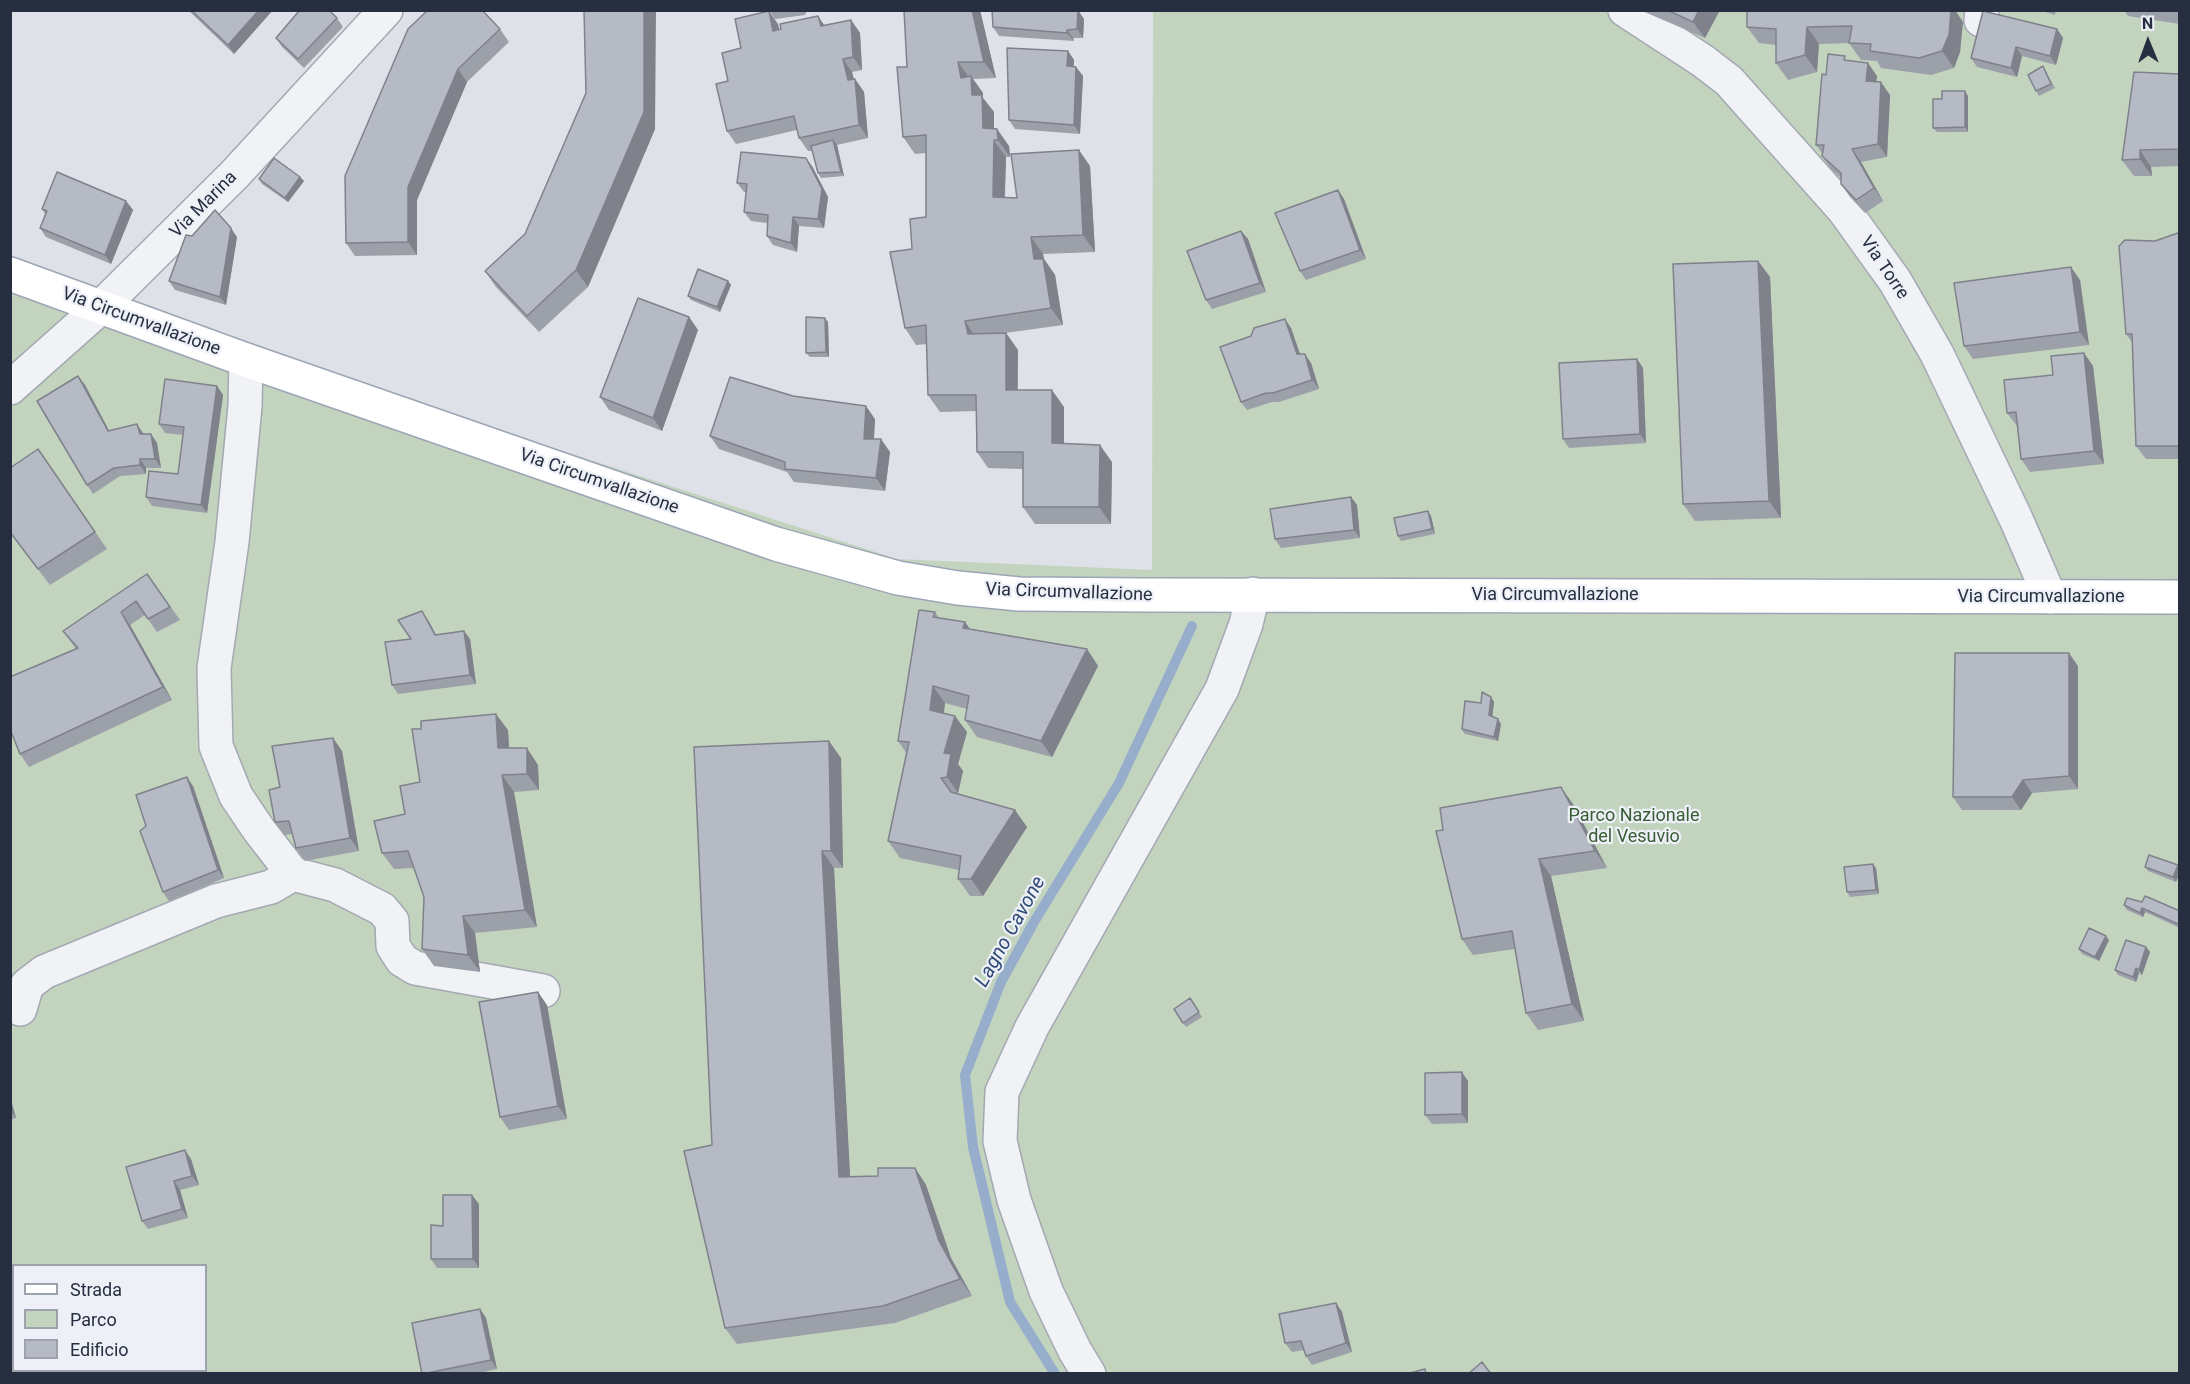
<!DOCTYPE html>
<html>
<head>
<meta charset="utf-8">
<style>
  body { margin:0 }
  #map { position:relative; width:2190px; height:1384px; overflow:hidden; background:#dee1e8; font-family:Roboto,sans-serif }
  canvas { display:block }
  .frame { position:absolute; inset:0; border:12px solid #262e40; pointer-events:none }
  .legend { position:absolute; left:12px; top:1264px; width:195px; height:108px; box-sizing:border-box; background:#edf0f6; border:2px solid #9da2ad; margin:0; padding:8px 10px; list-style:none; font-size:18px; color:#262e40 }
  .legend li { display:flex; align-items:center; gap:12px; height:30px }
  .legend b { width:30px; border:2px solid #9da2ad }
  .north { position:absolute; left:2118px; top:12px; width:60px; height:60px; -webkit-text-stroke:4px #edf0f6; paint-order:stroke; rotate:359deg; font-size:16px; font-weight:700; line-height:24px; text-align:center; color:#262e40 }
  .north::after { content:''; display:block; margin:auto; width:21px; height:27px; background:#262e40; clip-path:polygon(50% 0,100% 100%,50% 72%,0 100%) }
</style>
</head>
<body>
<div id="map">
<canvas width="2190" height="1384"></canvas>
<div class="frame"></div>
<ul class="legend">
<li><b style="height:8px;background:#fff"></b>Strada</li>
<li><b style="height:16px;background:#c2d3be"></b>Parco</li>
<li><b style="height:16px;background:#b5bac5"></b>Edificio</li>
</ul>
<div class="north">N</div>
</div>
<script>
const c = document.querySelector('canvas').getContext('2d');
c.lineJoin = 'round';
function fillPath(path, color) { c.fillStyle = color; c.fill(path, 'evenodd'); }
const toPath = rows => new Path2D(rows.map(r => 'M' + r).join(''));
function stroke(path, color, width, dash) { c.strokeStyle = color; c.lineWidth = width; c.lineCap = dash ? 'butt' : 'round'; c.setLineDash(dash || []); c.stroke(path); }
function label(font, color, halo, rows, align = 'center') {
  c.font = font + ' Roboto,sans-serif'; c.lineWidth = 4.5; c.setLineDash([]); c.textBaseline = 'middle'; c.strokeStyle = halo; c.fillStyle = color; for (const [text, x, y, turn = 0] of rows) {
    c.save(); c.translate(x, y); c.rotate((+turn || 0) * Math.PI / 180); c.textAlign = isNaN(turn) ? turn : align; if (halo) c.strokeText(text, 0, 0); c.fillText(text, 0, 0); c.restore();
  }
}
fillPath(toPath([
  [1153,11,2179,11,2179,1373,11,1373,10,264,237,346,897,559,1152,570],
  [14,1266,206,1266,206,1370,14,1370]
]), '#c2d3be');
stroke(toPath([
  [1055,1374,1010,1302,973,1147,965,1075,1001,982,1034,922,1119,783,1192,626]
]), '#96adcb', 10);
const minor = toPath([
  [1625,10,1703,61,1729,81,1844,210,1895,281,1937,354,2016,519,2050,597],
  [1981,20,1982,10],
  [246,360,245,406,232,542,214,668,216,746,236,796,259,830,293,874,335,885,382,909,392,921,393,946,402,960,415,968,543,991],
  [10,388,101,307,235,174,386,10],
  [20,1009,27,985,44,972,216,901,271,887,293,874],
  [1089,1374,1075,1351,1046,1291,1014,1200,1000,1141,1002,1092,1032,1027,1222,689,1246,624,1253,594]
]);
const major = toPath([
  [10,274,246,360,776,544,898,578,958,588,1019,594,1145,595,2180,597]
]);
stroke(minor, '#a3a8b2', 36);
stroke(major, '#9ca5b5', 36);
stroke(minor, '#f1f2f6', 33);
stroke(major, '#fff', 33);
fillPath(toPath([
  [188,10,273,10,234,54],
  [297,10,329,10,337,18,343,27,304,68,282,47,276,38,298,12],
  [769,10,807,10,805,15,775,19],
  [980,10,996,78,973,79,983,93,983,98,994,112,994,129,997,129,1009,146,1010,157,1006,157,1005,198,1017,198,1090,166,1095,252,1043,254,1044,259,1055,275,1063,325,1005,333,1006,333,1018,350,1018,390,1064,407,1064,443,1112,462,1111,524,1035,524,1023,507,1023,469,988,468,977,452,976,411,940,412,928,395,927,344,916,345,905,328,912,249,926,217,926,153,915,154,903,137,907,67],
  [1640,10,1720,10,1705,38],
  [2039,10,2056,10,2055,15],
  [2124,10,2180,10,2180,24,2128,16],
  [1084,19,1083,38,1073,38,1074,41,999,36,993,27],
  [851,20,860,33,862,70,852,72,854,79,855,79,864,92,868,138,837,145,844,176,821,178,818,173,812,151,808,151,799,138,797,130,736,144,727,131,728,81,778,24,779,30,825,25],
  [1963,22,1960,52,1954,68,1931,75,1881,68,1877,61,1861,60,1849,43,1819,44,1817,72,1788,80,1776,63,1776,45,1759,43,1747,27],
  [408,29,500,29,509,42,467,82,417,200,417,255,355,256,346,243],
  [2057,29,2063,38,2056,65,2022,56,2017,77,1977,67,1971,58],
  [1068,51,1074,60,1074,67,1076,67,1083,76,1080,134,1015,129,1009,120],
  [1848,61,1877,76,1876,81,1890,95,1887,157,1861,162,1883,201,1865,213,1850,197,1841,184,1841,178,1831,169,1822,156,1822,153,1816,145,1826,75],
  [2043,66,2055,88,2039,96,2036,91],
  [2180,74,2180,166,2151,167,2152,176,2134,176,2122,160],
  [586,93,655,129,588,287,539,332,496,287,485,271,525,234],
  [1968,96,1968,132,1937,132,1933,128,1942,99],
  [812,166,828,197,824,228,799,226,797,252,773,245,767,236,767,223,751,221,744,212,746,192,744,192,737,183],
  [300,177,304,181,288,202,262,184,259,179],
  [1338,190,1344,199,1366,259,1306,280,1300,271],
  [126,201,133,210,111,264,46,237,40,228,45,214,42,209],
  [1241,231,1248,239,1266,292,1212,309,1206,300],
  [2180,234,2180,459,2146,459,2136,446,2132,342,2126,334,2155,241],
  [237,237,226,305,175,290,169,281],
  [1758,261,1770,277,1781,518,1695,521,1683,504],
  [2080,280,2089,345,1973,359,1964,346],
  [728,281,731,285,720,312,691,300,688,296],
  [689,317,698,330,662,431,609,410,600,397],
  [828,322,829,357,810,357,806,353],
  [1291,328,1300,354,1311,363,1319,389,1279,402,1272,402,1247,410,1241,402],
  [2084,353,2093,366,2104,464,2030,472,2021,459,2017,426,2007,413,2053,375],
  [1637,359,1643,368,1646,443,1569,448,1563,439],
  [78,376,85,385,109,431,151,434,157,443,161,468,146,468,146,474,120,476,93,494,87,485],
  [217,386,223,395,207,513,152,506,146,497,178,474,183,435,165,433,159,424],
  [875,419,874,439,890,452,885,491,794,482,787,472,719,449,710,436],
  [38,449,107,549,50,585,10,533,10,468],
  [1351,497,1357,505,1360,538,1281,548,1275,539],
  [1428,511,1431,516,1435,534,1401,541,1398,536],
  [147,574,180,620,157,632,145,615,130,625,172,700,29,767,20,754,76,649,63,631],
  [935,612,939,618,965,622,970,629,1087,649,1098,666,1052,757,977,737,965,720,967,709,945,703,944,713,967,732,958,764,963,771,958,793,957,794,1027,827,983,896,970,896,958,879,959,870,900,858,888,841,907,754,898,741],
  [428,620,436,635,470,639,476,684,398,694,392,685,411,639],
  [2078,666,2078,789,2032,793,2021,810,1962,810,1953,797],
  [1491,697,1494,702,1492,717,1501,724,1498,741,1465,734,1462,730,1481,703],
  [508,730,509,748,538,765,539,790,514,792,537,927,475,933,480,972,434,966,422,949,424,897,414,868,394,869,382,853,405,814,420,782],
  [333,738,342,751,359,851,305,861,296,848,293,834,284,835,275,822],
  [841,758,843,868,834,868,850,1177,878,1176,915,1168,926,1185,951,1258,972,1296,895,1323,737,1344,725,1328,712,1145],
  [193,786,224,878,169,901,163,892],
  [1573,804,1607,868,1551,876,1584,1021,1538,1030,1526,1013,1515,949,1473,955,1462,939],
  [2178,865,2176,882,2148,871,2145,867],
  [1876,868,1879,894,1850,897,1847,892],
  [2124,905,2180,911,2180,928,2145,912,2143,917,2127,910],
  [2109,940,2099,961,2082,954,2079,949],
  [2146,947,2150,952,2142,975,2139,973,2136,982,2118,975,2115,970],
  [1190,998,1202,1017,1186,1027,1174,1009],
  [547,1005,567,1119,509,1130,500,1117],
  [1468,1081,1468,1123,1432,1124,1425,1115],
  [10,1097,16,1118,10,1120],
  [191,1159,199,1185,180,1190,188,1218,148,1229,142,1221],
  [479,1204,479,1268,437,1268,431,1259,443,1226],
  [1336,1303,1342,1312,1352,1352,1312,1365,1306,1356,1304,1350,1292,1352,1285,1343],
  [480,1309,486,1318,497,1369,475,1374,422,1374]
]), '#9ca0a9');
fillPath(toPath([
  [259,10,273,10,234,54,228,45],
  [644,10,656,10,655,129,588,287,576,270],
  [972,10,980,10,996,78,984,62],
  [1078,10,1084,19,1083,38,1077,29],
  [1699,10,1720,10,1705,38,1693,22],
  [1951,10,1955,10,1963,22,1960,52,1954,68,1942,51],
  [769,11,778,24,782,44,773,31],
  [818,16,827,29,821,26],
  [851,20,860,33,862,70,853,57],
  [1807,27,1819,44,1817,72,1805,55],
  [2057,29,2063,38,2056,65,2050,56],
  [1067,30,1073,38,1074,41,1067,33],
  [2016,47,2022,56,2017,77,2011,68],
  [1068,51,1074,60,1073,75,1067,66],
  [843,59,852,72,856,89,855,79,864,92,868,138,859,125],
  [958,62,970,79,971,76,983,93,983,98,994,112,994,141,1006,157,1004,214,993,197,983,128,961,78],
  [1868,63,1877,76,1875,94,1866,81],
  [1076,67,1083,76,1080,134,1074,125],
  [458,69,467,82,417,200,417,255,408,242,408,187],
  [1881,82,1890,95,1887,157,1878,144],
  [1965,91,1968,96,1968,132,1965,127],
  [997,129,1009,146,1010,157,998,140],
  [833,140,837,145,844,176,841,172],
  [1852,149,1861,162,1883,201,1874,188],
  [1079,150,1090,166,1095,252,1083,235],
  [2140,150,2151,167,2152,176,2140,159],
  [806,158,812,166,828,197,824,228,818,219],
  [300,177,304,181,288,202,285,198],
  [1338,190,1344,199,1366,259,1360,250],
  [126,201,133,210,111,264,105,255],
  [793,217,799,226,797,252,791,243],
  [231,228,237,237,226,305,220,297],
  [1241,231,1248,239,1266,292,1260,283],
  [1031,237,1043,254,1044,259,1055,275,1063,325,1051,308,1034,259],
  [1758,261,1770,277,1781,518,1769,501],
  [2071,267,2080,280,2089,345,2080,332],
  [728,281,731,285,720,312,717,307],
  [689,317,698,330,662,431,653,418],
  [825,318,828,322,829,357,826,352],
  [1285,319,1291,328,1303,363,1297,354],
  [965,321,976,338,968,334],
  [1006,333,1018,350,1017,407,1006,390],
  [2084,353,2093,366,2104,464,2094,451],
  [1305,354,1311,363,1319,389,1312,380],
  [1637,359,1643,368,1646,443,1640,434],
  [78,376,85,385,114,440,108,431],
  [217,386,223,395,207,513,201,505],
  [1052,390,1064,407,1064,459,1052,443],
  [866,406,875,419,873,452,864,439],
  [137,424,143,433,146,443,140,434],
  [151,434,157,443,161,468,155,459],
  [881,439,890,452,885,491,876,478],
  [1100,445,1112,462,1111,524,1099,507],
  [140,459,146,468,146,474,140,465],
  [1351,497,1357,505,1360,538,1354,530],
  [1428,511,1431,516,1435,534,1432,529],
  [422,611,428,620,441,644,435,635],
  [121,612,130,625,172,700,163,687],
  [965,622,976,639,963,628],
  [464,631,470,639,476,684,470,675],
  [1087,649,1098,666,1052,757,1041,741],
  [2069,653,2078,666,2078,789,2069,776],
  [933,686,945,703,942,726,930,710],
  [1491,697,1494,702,1492,720,1489,715],
  [496,714,508,730,510,765,498,748],
  [955,716,967,732,958,764,963,771,958,793,947,777,944,753],
  [1498,719,1501,724,1498,741,1494,737],
  [333,738,342,751,359,851,350,838],
  [829,741,841,758,843,868,831,851],
  [527,748,538,765,539,790,527,774],
  [502,775,514,792,537,927,525,910],
  [187,777,193,786,224,878,218,870],
  [2023,780,2032,793,2021,810,2012,797],
  [1561,787,1573,804,1607,868,1595,851],
  [1015,810,1027,827,983,896,971,879],
  [822,851,834,868,851,1194,839,1177],
  [1539,859,1551,876,1584,1021,1572,1004],
  [1873,864,1876,868,1879,894,1876,890],
  [2178,865,2180,867,2180,873,2176,882,2173,877],
  [2142,908,2145,912,2143,917,2140,913],
  [463,916,475,933,480,972,468,955],
  [2106,936,2109,940,2099,961,2095,957],
  [2146,947,2150,952,2142,975,2139,970],
  [2136,968,2139,973,2136,982,2133,977],
  [538,992,547,1005,567,1119,558,1106],
  [1462,1072,1468,1081,1468,1123,1462,1114],
  [10,1097,16,1118,10,1109],
  [185,1150,191,1159,199,1185,192,1176],
  [915,1168,926,1185,951,1258,972,1296,960,1279,939,1241],
  [174,1181,180,1190,188,1218,182,1209],
  [472,1195,479,1204,479,1268,473,1259],
  [1336,1303,1342,1312,1352,1352,1346,1343],
  [480,1309,486,1318,497,1369,491,1360]
]), '#7f828a');
const building = toPath([
  [191,10,259,10,228,45,191,10],
  [298,10,329,10,337,18,298,59,276,38,299,11,298,10],
  [428,10,482,10,500,29,458,69,408,187,408,242,346,243,345,176,408,29,428,10],
  [584,10,644,10,644,112,576,270,527,316,485,271,525,234,586,93,584,10],
  [904,10,972,10,984,62,958,62,961,78,971,76,972,95,982,95,983,128,997,129,998,140,994,140,993,197,1017,198,1011,154,1079,150,1083,235,1031,237,1034,259,1043,259,1051,308,965,321,968,334,1006,333,1006,390,1052,390,1052,443,1100,445,1099,507,1023,507,1023,452,977,452,976,395,928,395,926,325,905,328,890,252,912,249,910,219,926,217,926,135,903,137,897,67,907,67,904,10],
  [992,10,1078,10,1077,29,1067,30,1067,33,993,27,992,10],
  [1667,10,1699,10,1693,22,1667,10],
  [1747,10,1951,10,1949,35,1942,51,1919,58,1870,51,1871,44,1849,43,1852,26,1807,27,1805,55,1776,63,1776,29,1747,27,1747,10],
  [769,11,773,31,781,29,780,24,818,16,821,26,851,20,853,57,843,59,848,80,855,79,859,125,799,138,794,116,727,131,716,84,728,81,722,53,741,48,735,19,769,11],
  [1983,11,2057,29,2050,56,2016,47,2011,68,1971,58,1983,11],
  [1007,48,1068,51,1067,66,1076,67,1074,125,1009,120,1007,48],
  [1828,54,1845,56,1844,60,1868,63,1866,81,1881,82,1878,144,1852,149,1874,188,1856,200,1841,184,1841,173,1822,156,1824,145,1816,145,1822,74,1826,75,1828,54],
  [2043,66,2051,84,2036,91,2028,75,2043,66],
  [2134,72,2180,74,2180,149,2140,150,2140,159,2122,160,2134,72],
  [1942,91,1965,91,1965,127,1933,128,1933,99,1942,99,1942,91],
  [833,140,841,172,818,173,811,146,833,140],
  [741,152,806,158,822,189,818,219,793,217,791,243,767,236,768,215,744,212,747,184,737,183,741,152],
  [274,158,300,177,285,198,259,179,274,158],
  [57,172,126,201,105,255,40,228,47,211,42,209,57,172],
  [1338,190,1360,250,1300,271,1275,213,1338,190],
  [215,210,231,228,220,297,169,281,186,235,192,236,215,210],
  [1241,231,1260,283,1206,300,1187,251,1241,231],
  [2178,233,2180,234,2180,446,2136,446,2132,334,2126,334,2119,246,2125,240,2155,241,2178,233],
  [1758,261,1769,501,1683,504,1673,264,1758,261],
  [2071,267,2080,332,1964,346,1954,283,2071,267],
  [698,269,728,281,717,307,688,296,698,269],
  [638,298,689,317,653,418,600,397,638,298],
  [806,317,825,318,826,352,806,353,806,317],
  [1285,319,1297,354,1305,354,1312,380,1273,393,1266,393,1241,402,1220,347,1251,336,1254,328,1285,319],
  [2084,353,2094,451,2021,459,2016,412,2007,413,2004,380,2053,375,2051,356,2084,353],
  [1637,359,1640,434,1563,439,1559,363,1637,359],
  [78,376,108,431,137,424,140,434,151,434,155,459,140,459,140,465,114,468,87,485,37,401,78,376],
  [730,377,793,396,866,406,864,439,881,439,876,478,785,469,785,462,710,436,730,377],
  [165,379,217,386,201,505,146,497,149,471,178,474,184,427,159,424,165,379],
  [38,449,95,532,38,569,10,532,10,468,38,449],
  [1351,497,1354,530,1275,539,1270,509,1351,497],
  [1428,511,1432,529,1398,536,1394,518,1428,511],
  [147,574,170,607,148,619,136,601,121,612,163,687,20,754,10,729,10,677,78,648,63,631,147,574],
  [919,610,935,612,933,617,965,622,963,628,1087,649,1041,741,965,720,969,696,933,686,930,710,955,716,944,753,951,754,947,777,941,778,951,792,1015,810,971,879,958,879,961,856,888,841,909,742,898,741,919,610],
  [422,611,435,635,464,631,470,675,392,685,385,642,411,639,398,620,422,611],
  [1955,653,2069,653,2069,776,2023,780,2012,797,1953,797,1955,653],
  [1482,692,1491,697,1489,715,1498,719,1494,737,1462,729,1465,701,1481,703,1482,692],
  [496,714,498,748,527,748,527,774,502,775,525,910,463,916,468,955,422,949,424,897,408,851,382,853,374,821,405,814,400,786,420,782,412,729,421,729,421,721,496,714],
  [333,738,350,838,296,848,289,821,275,822,269,790,280,787,272,746,333,738],
  [829,741,831,851,822,851,839,1177,878,1176,878,1168,915,1168,939,1241,960,1279,883,1306,725,1328,684,1151,712,1145,694,747,829,741],
  [187,777,218,870,163,892,140,831,146,826,136,795,187,777],
  [1561,787,1595,851,1539,859,1572,1004,1526,1013,1512,931,1462,939,1436,831,1443,830,1440,808,1561,787],
  [2149,855,2178,865,2173,877,2145,867,2149,855],
  [1873,864,1876,890,1847,892,1844,867,1873,864],
  [2145,896,2180,911,2180,920,2178,924,2142,908,2140,913,2124,905,2127,898,2142,902,2145,896],
  [2089,928,2106,936,2095,957,2079,949,2089,928],
  [2126,940,2146,947,2139,970,2136,968,2133,977,2115,970,2126,940],
  [538,992,558,1106,500,1117,479,1002,538,992],
  [1190,998,1199,1012,1183,1023,1174,1009,1190,998],
  [1462,1072,1462,1114,1425,1115,1425,1073,1462,1072],
  [185,1150,192,1176,174,1181,182,1209,142,1221,126,1167,185,1150],
  [443,1195,472,1195,473,1259,431,1259,431,1225,443,1226,443,1195],
  [1336,1303,1346,1343,1306,1356,1301,1341,1285,1343,1279,1314,1336,1303],
  [480,1309,491,1360,422,1374,412,1323,480,1309],
  [1482,1362,1491,1374,1468,1374,1482,1362],
  [1425,1369,1426,1374,1406,1374,1425,1369]
]);
fillPath(building, '#b5bac5');
stroke(building, '#7f828a', 1.5);
label('18px', '#262e40', '#edf0f6', [
  ["Via Marina",204,205,-45],
  ["Via Torre",1884,268,56],
  ["Via Circumvallazione",141,322,20],
  ["Via Circumvallazione",599,482,19],
  ["Via Circumvallazione",1069,593,2],
  ["Via Circumvallazione",1555,595],
  ["Via Circumvallazione",2041,597]
]);
label('18px', '#385c33', '#edf0f6', [
  ["Parco Nazionale",1634,816],
  ["del Vesuvio",1634,837]
]);
label('italic 20px', '#2e4a76', '#edf0f6', [
  ["Lagno Cavone",1011,932,-61]
]);
</script>
</body>
</html>
